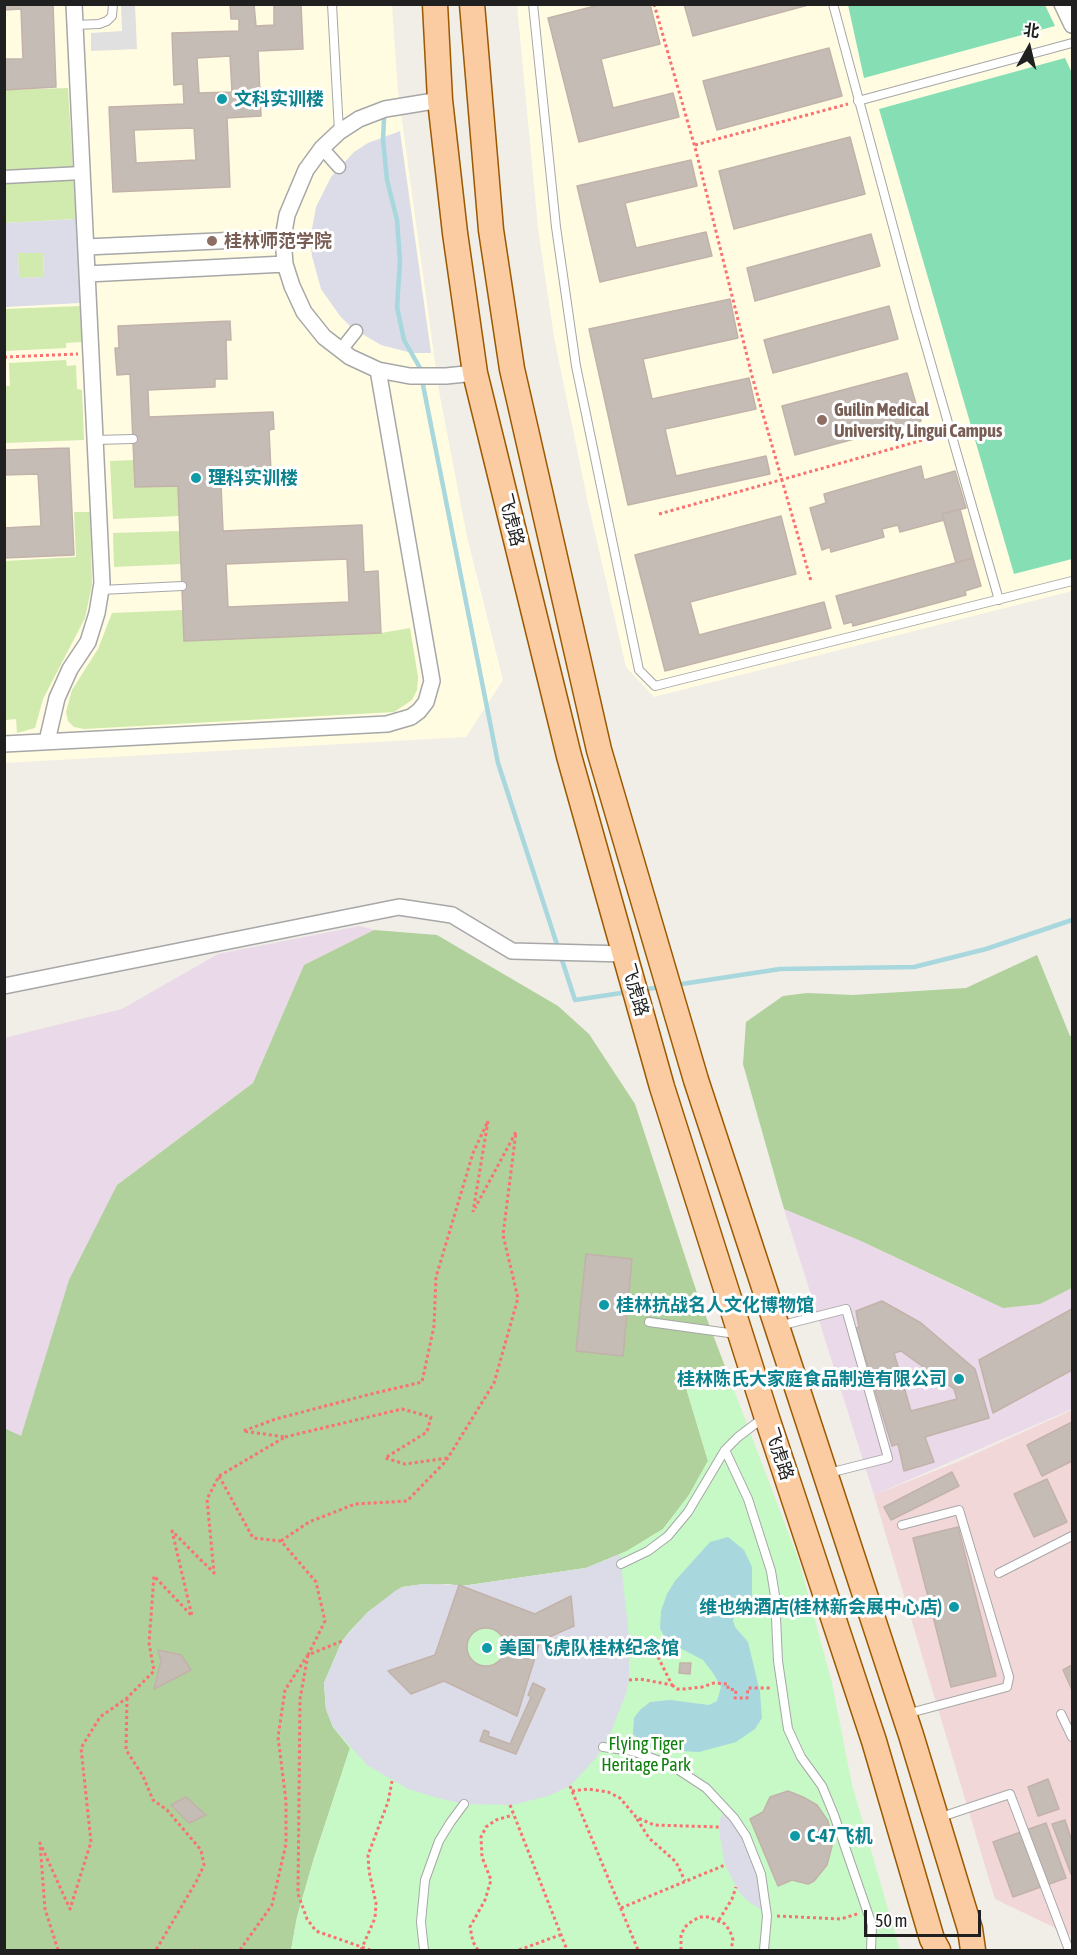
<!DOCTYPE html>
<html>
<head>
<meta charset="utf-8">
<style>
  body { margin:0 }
  #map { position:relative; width:1077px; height:1955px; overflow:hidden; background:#f1ede7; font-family:"Asap Condensed","Noto Sans SC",sans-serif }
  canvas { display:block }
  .frame { position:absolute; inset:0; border:6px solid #202020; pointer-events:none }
  .north { position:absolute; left:999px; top:18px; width:60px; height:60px; -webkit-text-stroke:4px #fff; paint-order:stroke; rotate:8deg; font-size:16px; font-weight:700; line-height:24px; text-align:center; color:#202020 }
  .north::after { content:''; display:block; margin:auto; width:21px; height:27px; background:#202020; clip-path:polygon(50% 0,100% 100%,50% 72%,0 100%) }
  .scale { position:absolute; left:864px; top:1910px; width:117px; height:27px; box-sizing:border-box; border:3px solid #202020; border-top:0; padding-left:8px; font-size:18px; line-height:21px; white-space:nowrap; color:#202020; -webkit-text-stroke:4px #fff; paint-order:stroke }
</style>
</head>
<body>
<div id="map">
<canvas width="1077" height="1955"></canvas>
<div class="frame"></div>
<div class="north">北</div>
<div class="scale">50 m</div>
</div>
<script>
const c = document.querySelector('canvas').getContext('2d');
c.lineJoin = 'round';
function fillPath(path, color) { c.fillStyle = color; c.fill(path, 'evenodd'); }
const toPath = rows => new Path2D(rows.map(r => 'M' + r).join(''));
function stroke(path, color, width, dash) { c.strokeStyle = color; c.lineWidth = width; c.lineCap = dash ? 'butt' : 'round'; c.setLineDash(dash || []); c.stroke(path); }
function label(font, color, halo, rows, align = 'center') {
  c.font = font + ' "Asap Condensed","Noto Sans SC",sans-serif'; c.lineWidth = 6; c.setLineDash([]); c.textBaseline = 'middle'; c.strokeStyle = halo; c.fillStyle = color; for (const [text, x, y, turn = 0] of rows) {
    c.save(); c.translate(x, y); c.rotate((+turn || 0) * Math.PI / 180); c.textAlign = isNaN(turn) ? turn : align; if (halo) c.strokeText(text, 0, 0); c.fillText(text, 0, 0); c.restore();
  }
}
fillPath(toPath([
  [1072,1410,1072,1936,995,1899,874,1495,955,1463]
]), '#f1d7d8');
fillPath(toPath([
  [360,926,374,930,304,965,253,1083,117,1185,35,1392,21,1437,4,1428,4,1038,122,1009,218,954],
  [784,1209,861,1241,972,1294,1040,1304,1072,1288,1072,1409,874,1495]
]), '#ead9e8');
fillPath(toPath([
  [5,5,392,5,398,91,439,391,467,537,503,680,466,737,5,763],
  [517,5,1072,5,1072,591,654,697,626,667,588,503,554,337,538,228]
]), '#fffce2');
fillPath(toPath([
  [68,88,76,219,5,223,5,90],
  [43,252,44,277,19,278,18,253],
  [80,306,82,342,66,343,66,348,5,351,5,309],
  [66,360,67,366,76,365,77,389,82,390,84,440,5,443,5,386,10,386,9,363],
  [134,460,135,487,178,486,179,516,113,519,110,461],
  [74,512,90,512,92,585,85,618,43,699,35,728,17,733,16,719,5,720,5,561,76,557],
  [180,531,181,564,114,567,113,533],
  [183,610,381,633,410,628,418,677,417,690,412,700,394,712,84,729,74,727,68,721,66,712,72,690,98,649,112,613]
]), '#d1eaae');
fillPath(toPath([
  [374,930,437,935,558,1006,589,1034,635,1104,697,1293,726,1369,684,1381,708,1461,689,1495,663,1529,627,1551,586,1568,462,1586,448,1584,402,1587,368,1612,350,1631,342,1641,324,1683,326,1709,333,1727,350,1748,314,1858,297,1917,291,1950,5,1950,4,1428,21,1436,69,1280,117,1185,253,1083,304,965],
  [1037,955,1070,1036,1072,1036,1072,1288,1040,1304,1003,1308,861,1241,784,1209,743,1064,746,1022,783,996,807,993,853,995,966,988]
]), '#b0d09c');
fillPath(toPath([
  [726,1369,799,1561,832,1683,852,1785,900,1950,291,1950,297,1917,314,1858,350,1748,333,1727,326,1709,324,1683,342,1641,368,1612,402,1587,423,1584,462,1586,586,1568,627,1551,663,1529,689,1495,708,1461,684,1381]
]), '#c7f9c6');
fillPath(toPath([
  [848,5,1045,5,1055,26,864,78],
  [1065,58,1072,73,1072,559,1014,574,879,109]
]), '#86dfb4');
fillPath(toPath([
  [121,5,135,5,137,49,91,51,91,33,122,31]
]), '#e0e0e0');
fillPath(toPath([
  [400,131,431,353,412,353,381,345,352,328,340,316,321,289,312,256,310,240,316,207,331,177,354,152,368,143],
  [76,219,80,303,5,307,5,223],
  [18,253,43,253,44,277,19,278],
  [620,1554,629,1636,629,1680,626,1694,610,1734,596,1758,570,1786,548,1796,512,1805,464,1804,438,1798,408,1789,367,1765,333,1727,326,1709,324,1683,342,1641,368,1612,395,1591,402,1587,423,1584,459,1585,435,1655,389,1671,411,1694,444,1681,517,1715,540,1641,574,1626,571,1597,535,1614,462,1586,586,1568],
  [533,1684,545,1689,516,1754,480,1741,484,1730,489,1732,488,1736,510,1744,531,1697,528,1694],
  [726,1808,755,1855,763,1911,749,1902,739,1892,725,1865,719,1831,720,1819]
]), '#dbdce7');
fillPath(toPath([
  [728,1537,744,1550,752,1567,752,1596,749,1609,736,1614,733,1620,735,1627,748,1642,760,1692,762,1718,755,1729,736,1742,699,1752,680,1751,655,1747,641,1742,633,1734,634,1718,640,1710,650,1702,670,1700,709,1705,717,1701,721,1687,713,1673,703,1660,668,1642,660,1629,661,1611,667,1594,675,1581,710,1542]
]), '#a8d7de');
stroke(toPath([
  [384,119,383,140,387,180,397,220,400,261,397,307,404,340,420,368],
  [423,385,498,763,575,1000,628,992],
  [675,985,780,969,914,967,986,949,1072,920],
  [642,990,660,987]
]), '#a8d7de', 4.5);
const building = toPath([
  [4,4,53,4,56,87,4,90,4,59,23,59,21,9,4,10,4,4],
  [230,4,254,4,256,26,274,25,274,4,301,4,303,49,258,51,261,116,227,118,230,187,113,192,109,107,184,104,183,84,174,85,172,33,239,31,239,19,231,19,230,4],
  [230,56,232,92,199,93,197,58,230,56],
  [194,128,196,160,136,163,134,130,194,128],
  [603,4,650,4,660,44,601,59,613,108,673,93,679,117,579,142,548,18,603,4],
  [684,4,812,4,693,36,684,4],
  [829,48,842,96,717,130,703,81,829,48],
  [850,137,865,194,734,229,719,171,850,137],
  [691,160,697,186,625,203,636,248,706,232,712,256,600,282,577,186,691,160],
  [871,234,880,266,755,301,747,268,871,234],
  [730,299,738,338,643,359,652,399,749,378,756,409,665,429,676,476,766,456,770,474,628,505,589,329,730,299],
  [889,306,898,339,773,373,764,340,889,306],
  [230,321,231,340,226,340,227,379,215,379,215,387,148,390,149,417,273,412,274,429,269,430,271,472,257,472,257,483,221,485,223,531,362,525,364,572,378,571,381,633,184,641,178,486,135,487,130,374,117,375,115,348,119,348,118,326,230,321],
  [347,559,349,602,228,607,226,564,347,559],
  [907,373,921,421,795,455,782,406,907,373],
  [69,448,74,555,4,558,4,528,41,526,38,474,4,475,4,450,69,448],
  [921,466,924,480,955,471,966,508,942,514,944,520,900,532,898,525,882,529,884,537,831,552,830,547,822,550,810,508,826,503,824,494,921,466],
  [960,509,973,558,956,563,942,514,960,509],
  [781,516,796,574,690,602,699,635,824,602,831,628,665,671,635,555,781,516],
  [973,558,981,586,965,591,966,595,853,626,852,622,844,624,836,596,973,558],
  [586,1254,632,1259,623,1356,576,1351,586,1254],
  [882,1301,921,1323,975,1369,989,1418,925,1437,934,1462,904,1471,898,1444,892,1446,856,1328,859,1327,856,1311,882,1301],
  [901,1351,954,1389,957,1399,911,1411,894,1353,901,1351],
  [1072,1309,1072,1370,993,1413,979,1360,1072,1309],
  [1072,1422,1072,1461,1042,1476,1027,1445,1072,1422],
  [952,1472,959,1486,891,1520,884,1507,952,1472],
  [1047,1479,1067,1522,1034,1537,1014,1494,1047,1479],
  [958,1527,996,1676,951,1687,913,1538,958,1527],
  [459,1585,535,1614,571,1596,574,1626,540,1641,517,1716,444,1681,411,1694,388,1671,435,1655,459,1585],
  '467 1647a19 19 0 1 1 38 0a19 19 0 1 1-38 0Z',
  [158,1650,181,1655,191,1670,154,1689,161,1661,158,1650],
  [680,1663,691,1663,690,1674,679,1673,680,1663],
  [1072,1665,1072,1690,1063,1670,1072,1665],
  [533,1683,545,1689,516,1754,480,1741,484,1730,489,1732,488,1736,510,1744,531,1697,528,1695,533,1683],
  [1048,1779,1059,1809,1038,1816,1028,1787,1048,1779],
  [788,1791,803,1797,817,1805,828,1821,833,1842,827,1865,814,1881,808,1884,792,1880,778,1886,750,1819,763,1812,770,1797,788,1791],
  [186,1797,206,1815,189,1823,171,1805,186,1797],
  [1065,1820,1072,1841,1072,1873,1071,1874,1052,1824,1065,1820],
  [1046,1823,1066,1878,1013,1897,993,1842,1046,1823]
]);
fillPath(building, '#c6bcb6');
stroke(building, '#c2b2a9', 1.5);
const service = toPath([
  [332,4,339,132],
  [533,4,556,227,576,366,639,670,655,686,1072,581],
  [833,4,915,308,999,600],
  [75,25,99,24,107,21,112,16,113,4],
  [858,101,1072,43],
  [95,440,133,439],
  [101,590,182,586],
  [649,1322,736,1334],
  [779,1326,846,1309,888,1458,829,1473],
  [725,1450,748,1499,771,1571,775,1596,778,1661,788,1729,801,1757,822,1786,834,1815,872,1925,871,1950],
  [902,1525,959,1510,1009,1677,1007,1687,906,1714],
  [621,1564,648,1551,668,1536,688,1512,725,1450,738,1437,763,1418],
  [999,1573,1072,1536],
  [1061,1714,1072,1737],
  [603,1747,632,1751,671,1765,706,1788,734,1818,746,1836,761,1874,767,1916,764,1950],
  [938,1818,1010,1794,1069,1950],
  [424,1950,421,1922,425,1880,439,1841,450,1823,464,1804]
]);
const pedestrian = toPath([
  [322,148,339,167],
  [4,177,82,173],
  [341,350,356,331]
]);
const minor = toPath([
  [1062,4,1072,25],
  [440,100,385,109,359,119,339,132,322,148,306,170,287,215,283,238,285,264,292,286,304,312,324,337,350,357,378,370,410,376,446,376,475,373],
  [86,247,283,238],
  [87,274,285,264],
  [47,741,57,698,70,669,88,642,97,613,102,583,74,4],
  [4,744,387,724,411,717,419,711,426,702,432,681,378,370],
  [4,986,399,907,452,915,512,951,625,954]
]);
const primary = toPath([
  [435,4,440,100,455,233,475,373,569,756,662,1087,766,1415,874,1741,932,1939,938,1950],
  [472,4,491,230,512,369,599,750,696,1080,911,1735,970,1929,973,1950]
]);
stroke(service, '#a7a7a7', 10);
stroke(pedestrian, '#a7a7a7', 15);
stroke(minor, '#a7a7a7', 18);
stroke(primary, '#9b5901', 27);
stroke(toPath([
  [654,4,696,151,752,376,811,581],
  [695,145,848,104],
  [4,357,78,354],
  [659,514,941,435],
  [285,1437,402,1409,431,1417,427,1432,385,1458,405,1464,448,1458],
  [219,1476,285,1437,243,1431,276,1419,367,1395,422,1382,434,1326,436,1277,473,1153,488,1121,473,1212],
  [281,1541,309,1522,355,1504,407,1501,446,1461,494,1383,518,1298,503,1235,516,1132,475,1208],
  [308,1655,300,1699,298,1894,307,1919,316,1931,370,1950],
  [629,1680,640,1679,672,1685,656,1653,648,1645,629,1643],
  [672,1685,677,1689,684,1689,702,1687,714,1683,728,1684,728,1689,736,1690,735,1698,747,1698,748,1688,772,1688],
  [127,1698,126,1750,143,1776,153,1800,167,1810,201,1850,204,1865,196,1882,156,1950],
  [570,1786,638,1950],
  [572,1791,588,1789,608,1792,620,1798,636,1817,654,1825,719,1827],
  [510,1805,567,1950],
  [637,1819,649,1838,676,1862,685,1881],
  [621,1908,725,1865],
  [777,1916,841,1919,857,1914],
  [719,1920,732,1899,736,1887],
  [58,1950,45,1909,40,1843,70,1909,91,1842,81,1748,100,1717,127,1698,154,1671,149,1643,154,1576,192,1616,172,1531,214,1573,207,1499,219,1476,253,1538,281,1541,316,1582,325,1621,308,1655,342,1641],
  [194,1950,195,1950],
  [240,1950,272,1905,286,1844,286,1801,278,1737,285,1690,307,1656],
  [361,1950,375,1918,376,1903,369,1871,368,1855,388,1802,392,1781],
  [478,1950,473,1942,470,1927,485,1900,491,1880,482,1857,481,1837,486,1827,496,1820,513,1815],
  [519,1950,560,1935],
  [681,1950,681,1935,685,1927,692,1921,700,1917,709,1917,725,1924,730,1931,733,1940,731,1950]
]), '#f97170', 3, [3, 3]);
stroke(service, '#fff', 8);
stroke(pedestrian, '#fff', 12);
stroke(minor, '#fff', 15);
stroke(primary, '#fbcca2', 24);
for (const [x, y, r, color] of [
  [222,99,6,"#0f9aa8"],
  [212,241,6,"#8d6e63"],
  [822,420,6,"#8d6e63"],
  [196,478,6,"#0f9aa8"],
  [604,1305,6,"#0f9aa8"],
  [959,1379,6,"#0f9aa8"],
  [954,1607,6,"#0f9aa8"],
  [487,1648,6,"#0f9aa8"],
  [795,1836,6,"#0f9aa8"]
]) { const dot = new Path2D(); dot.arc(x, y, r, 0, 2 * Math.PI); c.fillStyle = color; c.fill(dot); stroke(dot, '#fff', 2); }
label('bold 18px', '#0d838f', '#fff', [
  ["文科实训楼",234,99],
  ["理科实训楼",208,478],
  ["桂林抗战名人文化博物馆",616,1305],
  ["桂林陈氏大家庭食品制造有限公司",947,1379,"right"],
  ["维也纳酒店(桂林新会展中心店)",942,1607,"right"],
  ["美国飞虎队桂林纪念馆",499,1648],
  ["C-47飞机",807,1836]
], 'left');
label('bold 18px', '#785e54', '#fff', [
  ["桂林师范学院",224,241],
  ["Guilin Medical",834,410],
  ["University, Lingui Campus",834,431]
], 'left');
label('18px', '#202020', '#fff', [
  ["飞虎路",511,520,76],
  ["飞虎路",635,990,74],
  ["飞虎路",779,1454,72]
]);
label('18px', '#0f800d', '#fff', [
  ["Flying Tiger",646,1744],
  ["Heritage Park",646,1765]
]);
</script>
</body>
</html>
